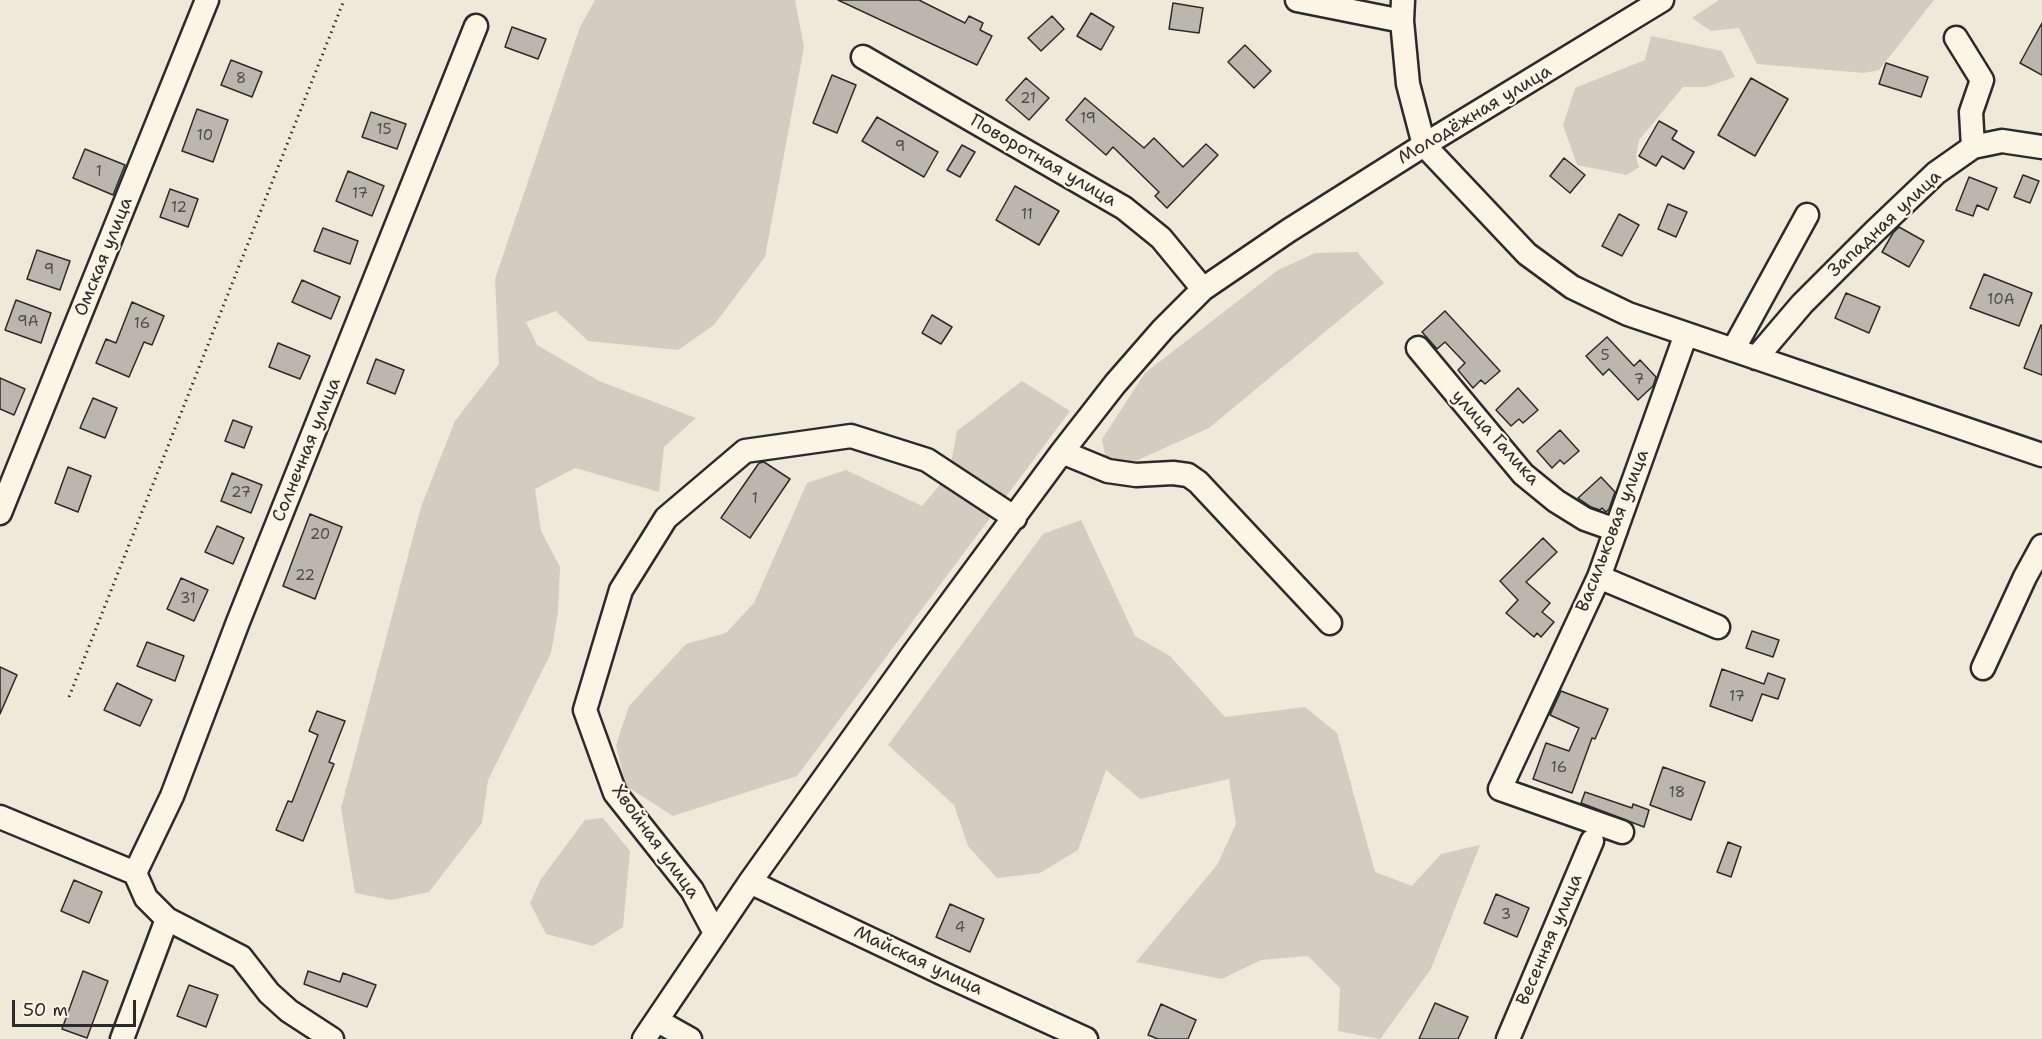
<!DOCTYPE html>
<html>
<head>
<meta charset="utf-8">
<style>
  body { margin:0 }
  #map { position:relative; width:2042px; height:1039px; overflow:hidden; background:#efe9da; font-family:"Shantell Sans",sans-serif }
  canvas { display:block }
  .scale { position:absolute; left:12px; top:1000px; width:124px; height:27px; box-sizing:border-box; border:3px solid #2b2b2b; border-top:0; padding-left:8px; font-size:18px; line-height:21px; white-space:nowrap; color:#2b2b2b; -webkit-text-stroke:4px #fcf5e5; paint-order:stroke }
</style>
</head>
<body>
<div id="map">
<canvas width="2042" height="1039"></canvas>
<div class="scale">50 m</div>
</div>
<script>
const c = document.querySelector('canvas').getContext('2d');
c.lineJoin = 'round';
function fillPath(path, color) { c.fillStyle = color; c.fill(path, 'evenodd'); }
const toPath = rows => new Path2D(rows.map(r => 'M' + r).join(''));
function stroke(path, color, width, dash) { c.strokeStyle = color; c.lineWidth = width; c.lineCap = dash ? 'butt' : 'round'; c.setLineDash(dash || []); c.stroke(path); }
function label(font, color, halo, rows, align = 'center') {
  c.font = font + ' "Shantell Sans",sans-serif'; c.lineWidth = 4.5; c.setLineDash([]); c.textBaseline = 'middle'; c.strokeStyle = halo; c.fillStyle = color; for (const [text, x, y, turn = 0] of rows) {
    c.save(); c.translate(x, y); c.rotate((+turn || 0) * Math.PI / 180); c.textAlign = isNaN(turn) ? turn : align; if (halo) c.strokeText(text, 0, 0); c.fillText(text, 0, 0); c.restore();
  }
}
fillPath(toPath([
  [595,0,795,0,804,47,765,257,714,325,678,350,588,341,556,311,526,322,537,345,599,381,696,418,664,447,659,492,575,468,535,489,541,531,560,567,558,612,551,653,488,780,482,823,429,892,391,900,355,893,341,808,421,507,455,421,499,364,495,279,580,27],
  [1719,0,1934,0,1879,70,1864,73,1757,64,1739,28,1711,31,1692,18],
  [1651,36,1722,51,1735,77,1706,87,1683,87,1639,140,1636,157,1639,167,1627,175,1577,165,1563,125,1575,88,1645,60],
  [1357,252,1384,283,1209,428,1129,464,1106,460,1102,439,1145,373,1278,270,1315,253],
  [1022,381,1070,411,797,776,673,816,626,786,616,745,629,706,686,644,726,633,754,603,807,483,846,470,922,506,949,474,957,431],
  [1081,520,1135,636,1170,656,1225,717,1305,707,1337,733,1375,872,1412,886,1441,854,1480,845,1431,969,1380,1039,1338,1031,1340,988,1308,956,1261,960,1222,979,1136,962,1217,865,1236,824,1229,779,1140,799,1106,770,1078,850,1040,873,997,878,968,846,954,805,888,745,1043,534],
  [603,818,630,851,623,927,593,946,546,934,530,903,541,879,585,820]
]), '#d2cdc0');
const building = toPath([
  [838,0,919,0,965,23,969,16,983,23,980,30,992,36,977,65,838,0],
  [1173,3,1203,8,1199,33,1169,29,1173,3],
  [1091,13,1114,27,1101,50,1077,36,1091,13],
  [1052,16,1064,29,1041,51,1028,38,1052,16],
  [2042,23,2042,75,2020,63,2042,23],
  [512,27,546,39,538,59,505,47,512,27],
  [1245,45,1271,71,1254,88,1228,62,1245,45],
  [231,60,262,72,252,97,221,85,231,60],
  [1886,63,1928,77,1921,97,1879,84,1886,63],
  [832,75,856,85,837,133,813,123,832,75],
  [1026,78,1049,98,1029,120,1006,100,1026,78],
  [1751,78,1788,99,1755,156,1718,135,1751,78],
  [1085,98,1144,148,1154,138,1183,167,1206,144,1218,155,1167,208,1155,196,1159,192,1113,147,1106,155,1066,120,1085,98],
  [197,109,228,120,213,162,182,151,197,109],
  [371,112,406,124,397,149,362,137,371,112],
  [877,117,938,152,924,177,862,141,877,117],
  [1659,121,1677,131,1672,139,1694,152,1684,169,1662,156,1656,166,1639,156,1659,121],
  [962,145,975,152,960,177,947,170,962,145],
  [85,149,125,165,113,195,73,178,85,149],
  [1564,158,1585,175,1570,193,1550,176,1564,158],
  [348,171,384,186,372,216,336,201,348,171],
  [2023,175,2039,181,2030,203,2014,197,2023,175],
  [1969,177,1997,188,1988,210,1977,205,1973,216,1956,210,1969,177],
  [1015,186,1059,211,1039,245,996,220,1015,186],
  [170,189,198,199,188,227,160,217,170,189],
  [1668,204,1687,212,1676,237,1658,229,1668,204],
  [1619,214,1639,225,1622,256,1602,246,1619,214],
  [1899,227,1924,241,1909,267,1882,252,1893,233,1899,227],
  [323,228,358,241,350,264,314,251,323,228],
  [37,250,70,261,60,290,27,279,37,250],
  [1984,274,2032,293,2019,326,1970,308,1984,274],
  [302,280,340,297,331,319,292,302,302,280],
  [1846,293,1880,307,1869,333,1835,318,1846,293],
  [16,300,51,313,41,343,5,330,16,300],
  [132,302,164,316,152,345,144,342,129,377,96,363,106,339,116,343,132,302],
  [1445,311,1500,371,1485,384,1481,380,1473,388,1458,370,1465,363,1445,342,1437,349,1422,332,1445,311],
  [932,315,952,327,941,344,922,333,932,315],
  [2041,325,2042,325,2042,375,2024,368,2041,325],
  [1607,337,1634,366,1640,360,1656,377,1653,386,1638,400,1609,369,1603,375,1586,356,1607,337],
  [278,343,310,356,300,379,269,367,278,343],
  [376,359,404,370,395,394,367,383,376,359],
  [0,378,25,389,14,415,0,409,0,378],
  [1518,388,1538,410,1523,423,1519,419,1511,426,1496,410,1518,388],
  [93,398,117,408,105,438,80,428,93,398],
  [233,420,252,427,244,448,225,441,233,420],
  [1560,430,1579,451,1564,464,1560,460,1552,468,1537,451,1560,430],
  [764,462,790,479,750,538,721,518,759,463,764,462],
  [68,467,91,476,78,512,55,503,68,467],
  [232,473,262,485,251,513,221,501,232,473],
  [1601,477,1615,492,1609,509,1606,512,1602,508,1600,510,1591,507,1578,498,1601,477],
  [310,514,342,527,315,599,283,586,310,514],
  [217,526,244,538,233,564,205,552,217,526],
  [1543,538,1557,552,1526,582,1550,603,1542,612,1554,622,1541,637,1537,633,1534,637,1506,613,1518,600,1500,581,1543,538],
  [181,578,208,590,194,621,167,609,181,578],
  [1752,631,1779,640,1773,657,1746,648,1752,631],
  [147,642,184,656,175,681,137,666,147,642],
  [0,667,17,675,0,714,0,667],
  [1722,669,1764,684,1768,673,1785,679,1778,699,1762,694,1752,721,1710,706,1722,669],
  [117,683,152,700,140,726,104,710,117,683],
  [1561,691,1608,709,1595,739,1592,738,1572,793,1533,779,1546,743,1569,751,1579,728,1550,715,1561,691],
  [317,711,345,721,329,762,334,764,303,841,276,830,288,801,292,802,318,735,309,731,317,711],
  [1663,767,1705,782,1691,820,1650,805,1663,767],
  [1585,792,1632,808,1633,804,1649,810,1644,827,1581,803,1585,792],
  [1728,842,1741,847,1731,877,1717,872,1728,842],
  [74,880,102,892,89,923,61,911,74,880],
  [1496,894,1529,908,1517,937,1484,923,1496,894],
  [950,904,984,919,970,952,936,937,950,904],
  [83,971,108,981,87,1038,62,1029,83,971],
  [308,971,340,982,343,973,376,985,367,1007,304,984,308,971],
  [189,985,218,995,206,1027,177,1016,189,985],
  [1435,1003,1468,1017,1458,1039,1419,1039,1435,1003],
  [1161,1004,1196,1020,1188,1039,1158,1039,1148,1035,1161,1004]
]);
fillPath(building, '#bcb7ac');
stroke(building, '#2b2b2b', 1.5);
const minor = toPath([
  [1297,0,1402,21],
  [1403,0,1402,21,1408,84,1424,145,1527,254,1572,287,1628,314,2042,455],
  [1956,38,1982,80,1971,112,1973,147],
  [863,57,1124,208,1161,238,1203,289],
  [1418,348,1523,474,1556,501,1585,519,1616,530],
  [1733,350,1807,215],
  [1756,358,1802,304,1874,232,1936,173,1973,147,2002,141,2042,147],
  [1062,452,1108,471,1136,475,1173,473,1188,475,1198,482,1330,623],
  [0,513,207,0],
  [1599,577,1718,627],
  [1983,668,2025,577,2042,546],
  [0,817,135,873],
  [1622,832,1500,789,1599,577,1686,334],
  [135,873,172,796,238,622,476,26],
  [135,873,146,898,167,919,241,957,269,993,289,1011,332,1039],
  [750,882,948,976,1086,1039],
  [715,933,692,890,615,793,585,710,621,590,666,518,745,451,851,436,927,460,1015,518],
  [658,1021,690,1039],
  [122,1039,167,919],
  [644,1039,750,882,913,654,1062,452,1115,384,1163,329,1203,289,1288,231,1424,145,1662,0],
  [1508,1039,1592,841]
]);
stroke(minor, '#2b2b2b', 27);
stroke(toPath([
  [69,697,344,0]
]), '#2b2b2b', 3, [1.5, 4.5]);
stroke(minor, '#fcf5e5', 22);
label('15px', '#4f4e4b', null, [
  ["8",241,79],
  ["21",1028,99],
  ["19",1088,119],
  ["15",384,130],
  ["10",205,136],
  ["9",900,147],
  ["1",99,172],
  ["17",360,194],
  ["12",179,208],
  ["11",1027,215],
  ["9",49,270],
  ["10А",2001,300],
  ["9А",28,322],
  ["16",142,324],
  ["5",1605,356],
  ["7",1639,380],
  ["27",241,493],
  ["1",755,499],
  ["20",320,535],
  ["22",305,576],
  ["31",188,599],
  ["17",1737,697],
  ["16",1559,768],
  ["18",1677,793],
  ["3",1506,915],
  ["4",960,928]
]);
label('18px', '#2b2b2b', '#fcf5e5', [
  ["Молодёжная улица",1475,115,-31],
  ["Поворотная улица",1043,161,30],
  ["Западная улица",1885,224,-43],
  ["Омская улица",104,257,-68],
  ["улица Галика",1495,438,48],
  ["Солнечная улица",307,450,-68],
  ["Васильковая улица",1613,531,-69],
  ["Хвойная улица",655,842,54],
  ["Весенняя улица",1550,940,-67],
  ["Майская улица",918,961,25]
]);
</script>
</body>
</html>
